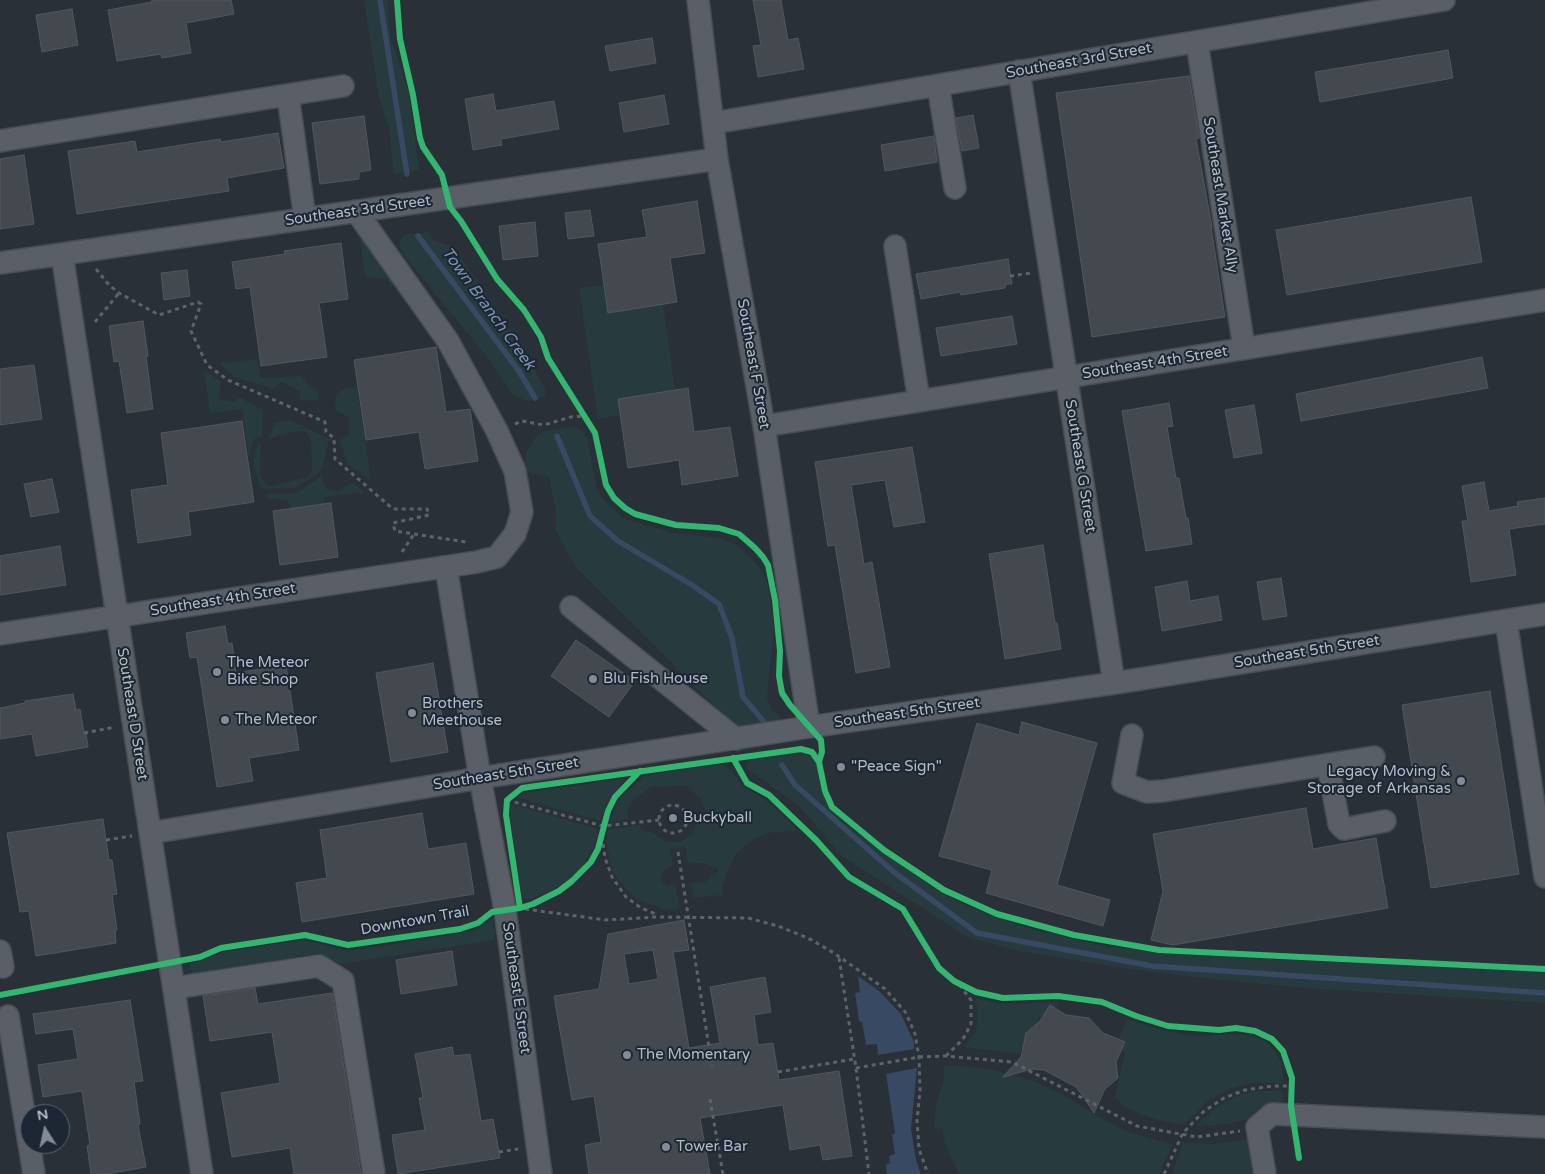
<!DOCTYPE html>
<html>
<head>
<meta charset="utf-8">
<style>
  body { margin:0 }
  #map { position:relative; width:1545px; height:1174px; overflow:hidden; background:#2a3038; font-family:"Varela Round",sans-serif }
  canvas { display:block }
  .north { position:absolute; left:20px; top:1104px; width:50px; height:50px; box-sizing:border-box; background:#1d2633; border:1px solid #59626f; border-radius:50%; rotate:350deg; font-size:14px; font-weight:700; line-height:20px; text-align:center; color:#b4bcc9 }
  .north::after { content:''; display:block; margin:auto; width:18px; height:22px; background:#848b96; clip-path:polygon(50% 0,100% 100%,50% 72%,0 100%) }
</style>
</head>
<body>
<div id="map">
<canvas width="1545" height="1174"></canvas>
<div class="north">N</div>
</div>
<script>
const c = document.querySelector('canvas').getContext('2d');
c.lineJoin = 'round';
function fillPath(path, color) { c.fillStyle = color; c.fill(path, 'evenodd'); }
const toPath = rows => new Path2D(rows.map(r => 'M' + r).join(''));
function stroke(path, color, width, dash) { c.strokeStyle = color; c.lineWidth = width; c.lineCap = dash ? 'butt' : 'round'; c.setLineDash(dash || []); c.stroke(path); }
function label(font, color, halo, rows, align = 'center') {
  c.font = font + ' "Varela Round",sans-serif'; c.lineWidth = 4; c.setLineDash([]); c.textBaseline = 'middle'; c.strokeStyle = halo; c.fillStyle = color; for (const [text, x, y, turn = 0] of rows) {
    c.save(); c.translate(x, y); c.rotate((+turn || 0) * Math.PI / 180); c.textAlign = isNaN(turn) ? turn : align; if (halo) c.strokeText(text, 0, 0); c.fillText(text, 0, 0); c.restore();
  }
}
fillPath(toPath([
  [364,0,388,0,390,35,409,93,419,170,394,174,389,129,379,97],
  [428,232,433,240,453,247,525,352,545,389,545,396,527,401,514,396,488,358,405,257,399,245,403,235],
  [378,233,448,356,393,286,390,286,387,279,365,277,360,236],
  [604,285,608,312,663,304,675,390,618,399,620,415,598,419,579,288],
  [257,359,261,378,300,376,319,394,319,400,300,401,300,391,282,382,273,389,234,377,219,363],
  [204,371,221,381,218,399,234,402,239,397,263,410,262,437,254,439,249,457,242,409,210,413],
  [357,387,371,481,348,465,340,440,349,435,349,417,335,411,336,394,345,388],
  [290,420,329,439,322,470,296,488,262,489,259,485,253,461,258,443,261,444,260,476,268,487,308,477,312,471,311,439,306,432,296,431,269,439,274,423],
  [574,426,582,431,587,438,597,490,604,500,625,519,674,533,721,538,737,545,753,560,761,570,768,585,774,628,767,698,771,709,782,717,775,721,739,726,728,720,575,566,556,531,556,511,549,477,523,470,527,450,535,438,542,432],
  [322,476,326,489,338,491,353,482,364,492,324,497,324,504,291,508,288,501,266,498,266,494,296,493],
  [801,752,810,754,816,762,825,796,830,808,853,829,929,885,959,902,985,913,1032,929,1106,946,1176,954,1545,972,1545,1003,1304,988,1192,977,1116,967,1019,951,967,937,842,856,798,805,745,767,747,762,753,758],
  [721,764,731,770,742,785,770,803,797,830,768,833,751,841,743,847,736,855,728,869,722,889,723,895,694,898,691,883,700,883,706,881,717,872,718,869,704,863,691,863,689,866,685,847,670,849,673,866,664,870,661,877,661,880,667,886,675,884,680,909,667,910,644,902,634,897,619,881,613,871,607,847,606,835,608,829,640,825,641,829,646,832,652,832,666,842,680,842,693,834,696,822,704,817,706,811,700,798,686,786,651,787,631,802,627,813,629,819,609,822,618,801,622,795,645,775],
  [626,778,607,802,600,821,516,797,524,793],
  [511,804,599,829,594,848,583,866,574,875,554,889,533,898,527,899,522,897,510,818],
  [493,920,495,940,340,964,328,957,314,954,192,975,190,964,223,952,304,940,349,951,473,931,488,921],
  [977,998,1000,1004,1060,1002,1051,1018,1040,1016,1020,1053,1013,1053,964,1047,974,1035,978,1023,977,1006,975,1001],
  [1127,1019,1157,1029,1194,1036,1236,1034,1248,1035,1259,1038,1269,1044,1281,1061,1284,1083,1251,1083,1229,1089,1208,1101,1184,1125,1175,1124,1147,1117,1125,1107,1115,1097,1125,1053,1115,1046],
  [944,1066,962,1066,990,1069,1033,1081,1063,1095,1106,1121,1126,1131,1141,1136,1173,1144,1162,1166,1160,1174,959,1174,945,1144,942,1128,934,1129,936,1106,944,1078],
  [1260,1091,1283,1091,1283,1102,1280,1104,1271,1104,1261,1107,1253,1113,1250,1119,1244,1120,1228,1124,1196,1126,1212,1111,1224,1103,1240,1095],
  [1248,1139,1253,1174,1172,1174,1183,1143,1214,1144]
]), '#273a3e');
fillPath(toPath([
  [858,976,879,991,901,1014,914,1042,914,1049,878,1055,877,1044,866,1045,862,1022,859,1021,855,993,860,992],
  [917,1068,911,1129,916,1160,921,1174,887,1174,886,1165,890,1163,889,1156,895,1154,892,1135,895,1133,886,1074]
]), '#384963');
stroke(toPath([
  [380,0,407,174],
  [418,236,519,371,535,398],
  [557,436,590,516,618,541,692,585,719,604,732,638,743,697,764,722],
  [782,765,795,785,895,873,977,933,1152,966,1545,993]
]), '#384963', 5.5);
const building = toPath([
  [152,0,231,0,234,14,186,23,191,53,162,58,161,54,117,61,108,10,152,2,152,0],
  [753,0,781,0,788,40,798,38,804,69,758,77,753,46,761,45,753,0],
  [72,9,78,45,42,52,36,15,72,9],
  [652,38,656,63,610,71,605,46,652,38],
  [1448,50,1453,78,1320,102,1315,72,1448,50],
  [1189,76,1199,138,1196,139,1212,227,1211,227,1225,317,1092,337,1056,93,1189,76],
  [493,94,496,111,554,101,559,129,501,139,502,145,473,150,465,99,493,94],
  [664,95,669,124,624,132,619,103,664,95],
  [973,115,979,148,962,151,956,118,973,115],
  [364,116,371,170,359,172,359,179,320,184,312,123,364,116],
  [278,133,284,168,227,178,229,191,77,214,68,151,135,141,137,152,220,139,221,142,278,133],
  [934,136,937,162,885,171,881,145,934,136],
  [24,155,34,224,0,229,0,159,24,155],
  [1471,197,1482,262,1287,295,1276,230,1471,197],
  [697,201,705,253,670,258,677,302,608,313,598,244,647,237,642,210,697,201],
  [590,210,594,236,568,239,565,213,590,210],
  [535,222,538,256,503,260,499,226,535,222],
  [341,243,348,299,319,303,327,357,261,366,250,287,236,289,232,262,285,254,284,251,341,243],
  [1008,259,1012,284,1006,284,1005,288,961,295,960,292,921,299,916,274,1008,259],
  [187,270,190,296,164,300,161,273,187,270],
  [1012,316,1017,344,941,356,936,328,1012,316],
  [143,321,148,356,146,357,153,409,127,413,119,361,114,362,109,326,143,321],
  [436,347,446,412,470,409,478,461,425,469,419,432,366,440,354,360,436,347],
  [1482,357,1488,388,1301,421,1296,394,1482,357],
  [34,365,42,419,0,425,0,369,34,365],
  [688,388,694,432,730,427,738,476,682,485,679,460,628,468,618,399,688,388],
  [1169,403,1173,426,1167,427,1176,478,1179,478,1186,518,1188,518,1192,544,1146,551,1122,411,1169,403],
  [1254,405,1262,453,1234,458,1225,410,1254,405],
  [242,421,254,502,188,512,191,535,138,543,131,490,168,485,161,433,242,421],
  [912,447,925,522,894,527,885,480,851,485,864,564,872,562,890,667,856,673,835,545,828,546,815,462,912,447],
  [52,479,59,512,31,517,24,484,52,479],
  [1484,482,1489,511,1518,506,1517,502,1545,498,1545,524,1509,529,1516,575,1471,582,1462,521,1468,521,1462,486,1484,482],
  [331,503,338,557,280,565,273,511,331,503],
  [1043,545,1055,623,1057,623,1061,649,1005,659,989,554,1043,545],
  [60,546,66,585,0,595,0,556,60,546],
  [1281,578,1287,616,1263,620,1257,582,1281,578],
  [1187,581,1190,601,1218,596,1222,620,1162,631,1155,587,1187,581],
  [225,626,228,644,232,643,236,673,286,665,299,750,249,758,253,781,217,787,197,657,190,658,186,633,225,626],
  [576,640,635,681,609,717,551,676,576,640],
  [433,663,448,752,391,762,376,673,433,663],
  [1490,691,1519,874,1431,888,1402,705,1490,691],
  [73,694,76,710,80,709,84,733,86,734,88,747,36,756,32,734,0,739,0,708,25,703,25,701,73,694],
  [1022,722,1097,743,1057,885,1110,900,1103,926,986,893,992,870,939,856,977,723,1019,735,1022,722],
  [1306,808,1313,849,1376,838,1388,908,1173,945,1151,940,1163,891,1153,834,1306,808],
  [422,813,428,849,466,843,474,894,302,922,296,883,327,878,320,830,422,813],
  [103,819,109,860,112,860,117,894,112,895,117,930,115,930,116,943,36,956,29,911,20,912,7,833,103,819],
  [684,920,689,950,673,952,689,1048,720,1043,710,987,765,977,771,1012,754,1015,758,1045,773,1043,779,1080,839,1071,852,1156,823,1160,820,1145,790,1150,783,1105,700,1118,710,1174,589,1174,585,1145,601,1142,594,1096,572,1100,554,996,599,989,608,934,684,920],
  [653,950,658,979,629,984,624,954,653,950],
  [452,951,457,985,401,994,396,960,452,951],
  [255,988,258,1004,332,993,361,1174,294,1174,290,1148,232,1157,221,1093,280,1083,272,1032,210,1041,203,996,255,988],
  [130,1000,143,1081,134,1082,140,1124,138,1125,146,1167,107,1174,91,1174,87,1146,90,1145,82,1091,43,1097,38,1065,78,1059,73,1029,36,1034,33,1014,130,1000],
  [1050,1005,1066,1015,1089,1018,1103,1033,1125,1042,1116,1062,1118,1078,1105,1089,1094,1113,1083,1096,1076,1087,1044,1070,1032,1069,1003,1077,1021,1057,1026,1033,1040,1021,1050,1005],
  [452,1047,454,1056,470,1054,481,1121,493,1119,500,1158,398,1174,392,1135,425,1130,419,1098,423,1098,415,1054,452,1047]
]);
fillPath(building, '#444950');
stroke(building, '#52575f', 1);
const minor = toPath([
  [698,0,717,159,764,426,809,727],
  [1197,42,1244,348],
  [1019,71,1114,683],
  [938,85,955,188],
  [288,95,305,219],
  [713,123,1444,0],
  [0,141,343,86],
  [895,246,919,401],
  [62,254,202,1174],
  [0,263,717,159],
  [764,426,1545,300],
  [446,567,480,778,505,910,541,1174],
  [571,607,736,739],
  [1506,621,1545,877],
  [0,634,477,562,497,557,515,534,522,512,515,471,497,431,448,341,356,211],
  [1132,735,1123,783,1147,792,1163,791,1374,757],
  [1328,765,1339,824,1344,829,1385,821],
  [150,833,480,778,809,727,1122,682,1545,614],
  [0,951,3,967],
  [174,988,319,966,343,981,374,1174],
  [8,1016,34,1174],
  [1265,1174,1257,1127,1272,1114,1545,1127]
]);
stroke(minor, '#484c53', 24);
stroke(toPath([
  [96,269,109,285,119,293,159,315,198,302,201,304,191,331,207,365,228,380,325,422,326,432,334,438,335,459,393,509,427,509,429,515,393,523,395,531,466,542],
  [1010,276,1032,273],
  [95,322,119,293],
  [515,424,522,421,544,425,571,417,585,416],
  [402,552,414,534],
  [84,733,115,727],
  [507,800,603,826,659,820],
  '659 819a14 14 0 1 1 28 0a14 14 0 1 1-28 0Z',
  [602,836,605,858,612,877,626,897,641,908,658,915],
  [106,840,132,836],
  [678,852,712,1066],
  [525,909,606,920,655,917,748,918,778,926,808,938,834,953,885,989,906,1013,915,1034,919,1057,920,1091,917,1120,919,1149,928,1174],
  [839,958,856,1068,869,1174],
  [946,1056,963,1039,971,1024,971,1000,958,983],
  [856,1068,919,1057,946,1056,1012,1062,1137,1126,1197,1137,1240,1131],
  [778,1072,854,1059],
  [710,1099,723,1174],
  [499,1152,518,1149],
  [1164,1174,1183,1133,1203,1112,1224,1098,1245,1090,1272,1086,1291,1086]
]), '#5d636a', 3, [4, 4]);
stroke(minor, '#5a5e66', 21);
stroke(toPath([
  [397,0,400,39,413,95,420,138,423,147,442,175,450,207,461,221,497,279,524,310,541,337,548,358,595,433,606,485,614,498,625,508,635,514,676,525,719,528,739,534,755,548,763,557,768,565,775,600,780,651,779,676,782,693,790,705,821,740,822,752,819,762],
  [733,758,747,783,769,795,817,841,849,877,903,909,939,968,954,981,976,992,1003,998,1058,996,1102,1002,1136,1016,1168,1026,1219,1030,1236,1028,1255,1031,1272,1039,1283,1051,1292,1078,1291,1106,1299,1158],
  [520,908,506,815,507,800,522,788,801,749,812,752,819,762,825,791,832,807,884,850,944,890,997,914,1074,935,1159,950,1545,969],
  [0,995,200,957,221,948,305,935,348,945,460,929,478,923,492,912,520,908,533,904,559,891,572,881,591,862,598,849,608,811,615,797,640,771]
]), '#33b770', 6);
for (const [x, y, r, color] of [
  [217,672,5,"#848b96"],
  [593,679,5,"#848b96"],
  [412,713,5,"#848b96"],
  [225,720,5,"#848b96"],
  [841,767,5,"#848b96"],
  [1461,781,5,"#848b96"],
  [673,818,5,"#848b96"],
  [627,1055,5,"#848b96"],
  [666,1147,5,"#848b96"]
]) { const dot = new Path2D(); dot.arc(x, y, r, 0, 2 * Math.PI); c.fillStyle = color; c.fill(dot); stroke(dot, '#1d2633', 2); }
label('15px', '#b4bcc9', '#1d2633', [
  ["Southeast 3rd Street",1079,61,-10],
  ["Southeast Market Ally",1220,195,81],
  ["Southeast 3rd Street",358,211,-8],
  ["Southeast 4th Street",1155,363,-9],
  ["Southeast F Street",753,364,80],
  ["Southeast G Street",1080,466,81],
  ["Southeast 4th Street",223,600,-9],
  ["Southeast 5th Street",1307,652,-9],
  ["Southeast 5th Street",907,713,-8],
  ["Southeast D Street",132,714,81],
  ["Southeast 5th Street",506,774,-9],
  ["Downtown Trail",415,921,-10],
  ["Southeast E Street",516,988,82]
]);
label('15px', '#b4bcc9', '#1d2633', [
  ["The Meteor",227,663],
  ["Bike Shop",227,680],
  ["Blu Fish House",603,679],
  ["Brothers",422,704],
  ["Meethouse",422,721],
  ["The Meteor",235,720],
  ["\"Peace Sign\"",851,767],
  ["Legacy Moving &",1451,772,"right"],
  ["Storage of Arkansas",1451,789,"right"],
  ["Buckyball",683,818],
  ["The Momentary",637,1055],
  ["Tower Bar",676,1147]
], 'left');
label('italic 16px', '#7c92b1', '#1d2633', [
  ["Town Branch Creek",488,309,54]
]);
</script>
</body>
</html>
